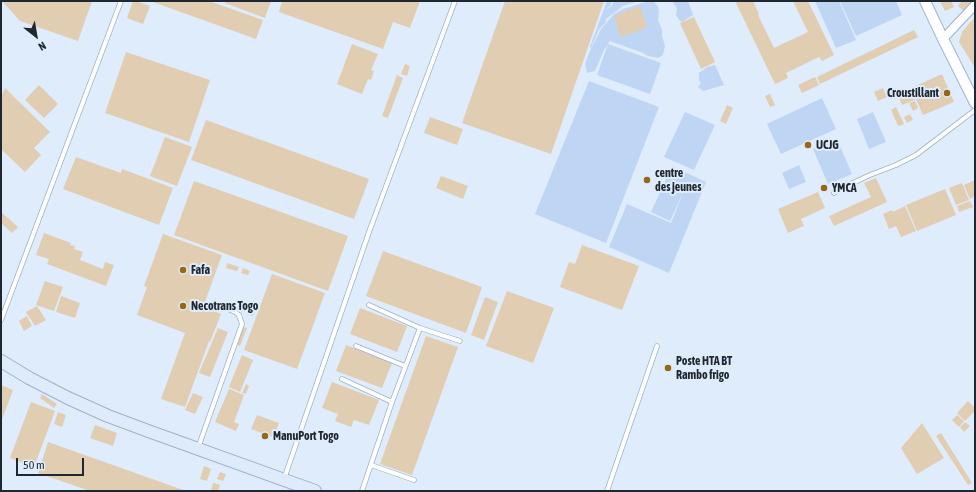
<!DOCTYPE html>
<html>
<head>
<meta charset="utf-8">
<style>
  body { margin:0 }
  #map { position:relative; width:976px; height:492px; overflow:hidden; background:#dfecfc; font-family:"Asap Condensed",sans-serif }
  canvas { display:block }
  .frame { position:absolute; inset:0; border:2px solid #1f2731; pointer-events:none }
  .north { position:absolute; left:16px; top:16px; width:40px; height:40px; -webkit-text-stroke:3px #dfecfc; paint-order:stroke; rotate:149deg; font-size:11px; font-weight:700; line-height:16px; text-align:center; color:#1f2731 }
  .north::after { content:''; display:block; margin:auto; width:14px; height:18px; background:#1f2731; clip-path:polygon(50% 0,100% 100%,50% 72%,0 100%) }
  .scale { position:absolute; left:16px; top:458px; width:68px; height:18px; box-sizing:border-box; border:2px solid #1f2731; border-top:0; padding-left:5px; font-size:12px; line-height:14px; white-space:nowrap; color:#1f2731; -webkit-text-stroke:3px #dfecfc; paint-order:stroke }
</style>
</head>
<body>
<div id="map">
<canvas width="976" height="492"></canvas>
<div class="frame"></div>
<div class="north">N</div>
<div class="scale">50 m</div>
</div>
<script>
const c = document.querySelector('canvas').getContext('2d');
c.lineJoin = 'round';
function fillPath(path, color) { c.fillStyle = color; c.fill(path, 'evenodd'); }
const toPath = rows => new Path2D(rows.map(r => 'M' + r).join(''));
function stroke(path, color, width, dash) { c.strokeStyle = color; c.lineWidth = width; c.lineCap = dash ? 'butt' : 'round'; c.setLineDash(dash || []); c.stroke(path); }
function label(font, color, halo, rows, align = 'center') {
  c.font = font + ' "Asap Condensed",sans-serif'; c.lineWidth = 4; c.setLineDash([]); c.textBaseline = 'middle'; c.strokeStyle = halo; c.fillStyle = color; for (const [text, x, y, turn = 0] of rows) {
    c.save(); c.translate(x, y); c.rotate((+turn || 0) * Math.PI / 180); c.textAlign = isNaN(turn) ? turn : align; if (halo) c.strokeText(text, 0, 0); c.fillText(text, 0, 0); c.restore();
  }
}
fillPath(toPath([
  [607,1,611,1,611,5,605,10,612,6,613,1,639,1,623,6,606,19,605,17,606,22,599,29,591,48,590,47,591,44],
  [649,1,653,1,657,5,659,10,658,20,662,30,662,36,665,46,663,55,658,58,648,56,643,53,610,41,604,50,595,71,587,73,585,64,589,53,601,29,614,14,623,9],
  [672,1,688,1,693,15,682,22,679,20,676,15,677,8],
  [815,1,839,1,856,40,836,48],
  [840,1,896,1,902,15,856,36],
  [608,44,661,63,650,94,597,75],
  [715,65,724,85,703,91,698,87,701,83,699,80,699,73,707,67],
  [589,81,659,107,606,243,535,214],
  [822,98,836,129,781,154,767,124],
  [685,112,715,125,694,170,664,157],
  [873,112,886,142,869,149,857,119],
  [837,139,852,174,828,184,813,149],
  [799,165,806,182,789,189,782,173],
  [672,166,706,182,669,273,609,247,627,204,671,223,685,188,670,221,651,212]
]), '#bed5f3');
fillPath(toPath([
  [2,1,92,1,78,41,20,21],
  [133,1,136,1,150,6,143,24,127,18],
  [150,1,209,1,263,20,256,39],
  [226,1,271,1,265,18,225,3],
  [282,1,420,1,410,28,393,22,383,49,279,12],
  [505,1,604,1,551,154,462,123],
  [735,1,753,1,759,14,758,15,774,48,808,32,793,1,808,1,834,55,822,61,819,57,786,73,788,78,775,84],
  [940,1,951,1,954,7,945,11],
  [962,1,975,1,965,12,958,6],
  [640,6,647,27,621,37,614,16],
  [694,17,715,62,701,69,680,23],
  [975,17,975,65,974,66,959,42,962,32],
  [914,30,918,37,820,84,817,77],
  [352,44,378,54,371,70,374,71,371,80,368,79,362,94,337,84],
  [126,52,210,80,189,142,105,113],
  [405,64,410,66,407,76,401,74],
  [942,74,954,102,923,115,911,88],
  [397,75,403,78,388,118,382,116],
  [815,77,819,85,802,93,798,85],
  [39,85,58,104,44,118,25,100],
  [5,88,50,132,34,148,41,155,25,172,1,149,1,97],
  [883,88,887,97,878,101,874,92],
  [910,88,915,100,902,105,897,94],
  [770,94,775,105,770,107,765,96],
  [915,101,918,108,913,111,909,103],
  [727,105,733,108,726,124,720,121],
  [896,107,904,124,898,126,891,110],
  [910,114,913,120,907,123,904,117],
  [430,117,463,129,457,145,424,133],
  [206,120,369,179,354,219,191,160],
  [165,137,192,147,177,186,150,176],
  [76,157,121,173,122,169,173,188,159,225,63,189],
  [441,176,468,186,463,199,436,188],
  [876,178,887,202,834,226,829,216,871,197,864,183],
  [975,180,975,196,970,199,964,185],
  [194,181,348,236,328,291,174,235],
  [962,183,969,200,956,205,949,188],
  [945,189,956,215,917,231,906,205],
  [818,192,825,208,801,219,804,226,788,233,778,209],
  [970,201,973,207,959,212,957,206],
  [905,206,916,231,901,237,896,226,889,229,883,214,892,210,893,212],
  [1,212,18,227,12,233,1,223],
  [44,233,71,243,70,245,75,246,74,249,83,252,80,260,103,269,105,262,114,265,106,286,47,264,49,259,36,255],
  [163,234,222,255,203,307,221,314,210,342,209,341,185,407,161,399,185,333,137,315,147,287,144,286],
  [582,245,639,266,622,310,560,287,569,262,575,264],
  [383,251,482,287,466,333,366,296],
  [227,263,239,267,237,271,226,268],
  [243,268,250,271,248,275,241,273],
  [272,274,325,293,297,369,244,350],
  [45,281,63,287,54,311,36,305,42,289,53,294,42,289],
  [507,291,554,308,533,363,486,346],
  [61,296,80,303,75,318,56,312],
  [485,297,498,302,484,340,471,335],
  [251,303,257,305,253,316,247,314],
  [37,306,46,320,35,326,26,312],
  [360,308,407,326,397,352,350,334],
  [27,316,32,326,24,331,19,321],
  [243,327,247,328,240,346,236,344],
  [218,328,228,332,210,377,199,373],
  [426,336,458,347,412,475,380,464],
  [346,345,392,363,382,388,336,371],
  [242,355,253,360,240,392,229,387],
  [332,382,379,400,369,425,354,420,351,427,335,421,338,414,322,408],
  [246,384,249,386,246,394,242,393],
  [1,385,13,390,1,422],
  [229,389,244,395,234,422,239,424,236,431,215,422],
  [193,393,203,397,195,414,185,410],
  [42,394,57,404,54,408,40,398],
  [968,401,975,408,975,411,965,421,957,413],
  [31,402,55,411,34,467,10,458],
  [58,412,66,415,62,427,54,424],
  [257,415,279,423,273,437,251,429],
  [957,415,964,421,959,427,952,420],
  [965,422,970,426,964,432,960,427],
  [922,423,944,458,917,474,901,448],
  [95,425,117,433,113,446,90,438],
  [941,433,972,483,968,485,936,436],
  [48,442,186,491,90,491,38,473],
  [204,466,211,469,207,481,200,479],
  [220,472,226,474,223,481,217,479],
  [213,483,220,485,218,491,211,491]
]), '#e1cdb2');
const service = toPath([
  [834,193,842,188,870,175,896,165,916,155,975,110],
  [369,305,420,328,460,341],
  [1,320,121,1],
  [356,346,405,366],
  [342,379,392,402],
  [198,448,242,324,239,315,235,312,221,306],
  [371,465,414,480],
  [284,479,369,232,455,1],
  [362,491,392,402,420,328],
  [607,491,657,346]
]);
const minor = toPath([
  [943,39,975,5]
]);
const tertiary = toPath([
  [925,1,943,39,975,103]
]);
const secondary = toPath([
  [1,361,29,378,68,398,108,416,151,432,315,491]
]);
stroke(service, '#9db1ca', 5.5);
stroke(minor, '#9db1ca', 10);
stroke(tertiary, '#9db1ca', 12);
stroke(secondary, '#9db1ca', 14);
stroke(service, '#fff', 4);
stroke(minor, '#fff', 8);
stroke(tertiary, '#fff', 10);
stroke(secondary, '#deebfa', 12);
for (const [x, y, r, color] of [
  [947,93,4,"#966716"],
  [808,145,4,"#966716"],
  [647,180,4,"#966716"],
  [824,188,4,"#966716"],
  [183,270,4,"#966716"],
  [183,306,4,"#966716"],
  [668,368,4,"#966716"],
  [265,436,4,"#966716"]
]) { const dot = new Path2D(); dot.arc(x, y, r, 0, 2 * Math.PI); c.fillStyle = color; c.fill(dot); stroke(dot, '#dfecfc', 1.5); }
label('bold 12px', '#1f2731', '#dfecfc', [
  ["Croustillant",939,93,"right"],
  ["UCJG",816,145],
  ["centre",655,173],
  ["des jeunes",655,187],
  ["YMCA",832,188],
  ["Fafa",191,270],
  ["Necotrans Togo",191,306],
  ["Poste HTA BT",676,361],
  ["Rambo frigo",676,375],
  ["ManuPort Togo",273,436]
], 'left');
</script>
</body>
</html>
